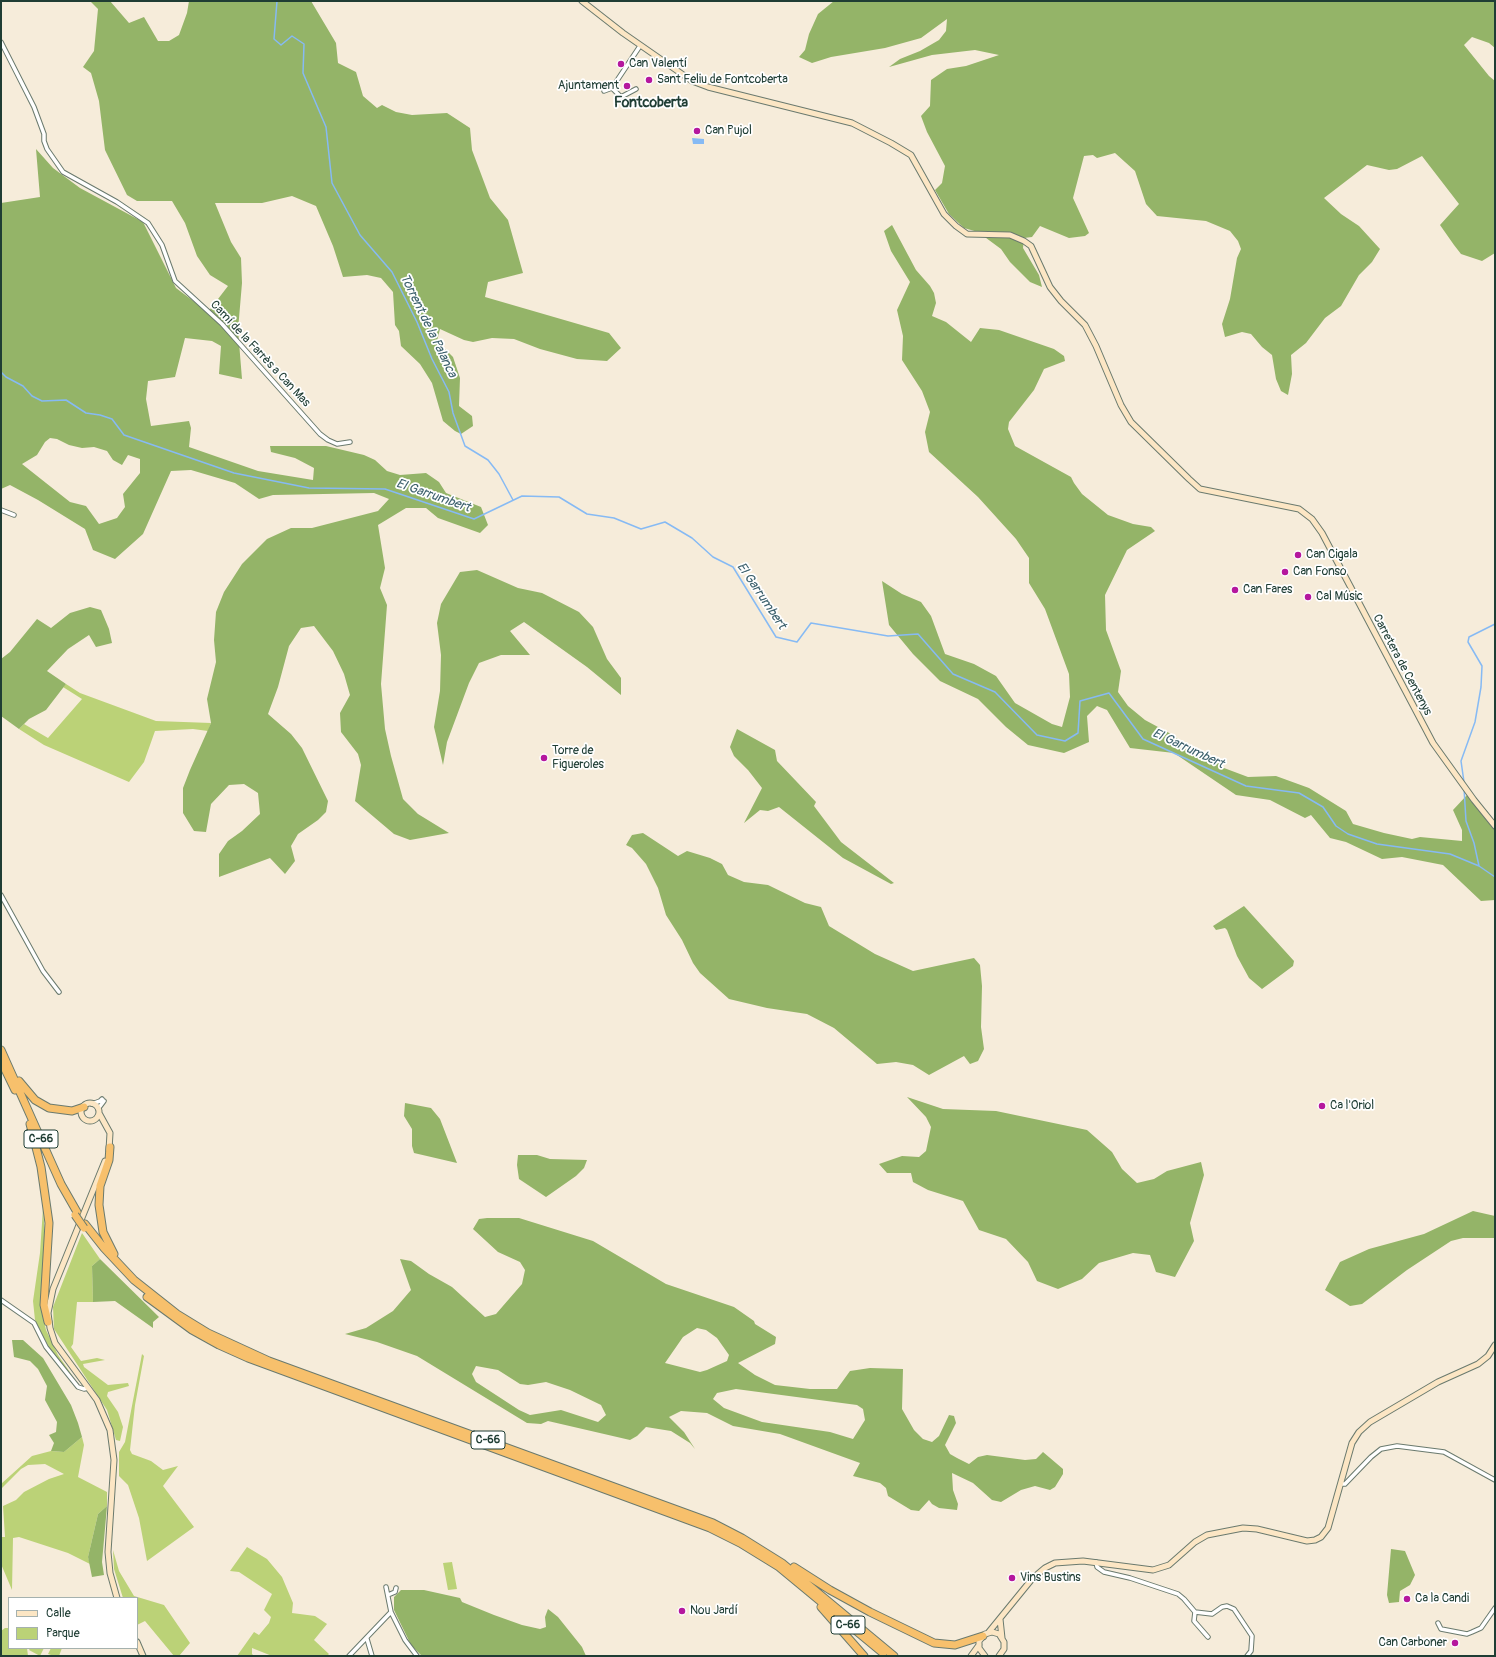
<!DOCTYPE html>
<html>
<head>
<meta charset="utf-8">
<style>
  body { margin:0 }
  #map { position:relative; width:1496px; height:1657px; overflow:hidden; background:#f6ecda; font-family:Pangolin,sans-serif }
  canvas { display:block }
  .frame { position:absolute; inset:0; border:2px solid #1f3d34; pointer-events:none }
  .legend { position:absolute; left:8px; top:1597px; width:130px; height:52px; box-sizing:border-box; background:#fff; border:1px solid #a5b1ae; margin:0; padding:5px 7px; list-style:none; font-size:12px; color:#1f3d34 }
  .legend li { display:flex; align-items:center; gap:8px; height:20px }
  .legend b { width:20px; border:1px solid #a5b1ae }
</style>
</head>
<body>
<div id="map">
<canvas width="1496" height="1657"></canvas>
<div class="frame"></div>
<ul class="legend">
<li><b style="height:5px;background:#fce6c4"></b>Calle</li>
<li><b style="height:11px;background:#bbd277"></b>Parque</li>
</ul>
</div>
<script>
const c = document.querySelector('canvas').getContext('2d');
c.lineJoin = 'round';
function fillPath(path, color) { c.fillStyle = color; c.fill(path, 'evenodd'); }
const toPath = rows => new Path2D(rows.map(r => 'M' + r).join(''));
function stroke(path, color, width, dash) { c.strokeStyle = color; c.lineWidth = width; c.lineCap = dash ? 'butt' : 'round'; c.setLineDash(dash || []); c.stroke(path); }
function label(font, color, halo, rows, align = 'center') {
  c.font = font + ' Pangolin,sans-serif'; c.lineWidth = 3.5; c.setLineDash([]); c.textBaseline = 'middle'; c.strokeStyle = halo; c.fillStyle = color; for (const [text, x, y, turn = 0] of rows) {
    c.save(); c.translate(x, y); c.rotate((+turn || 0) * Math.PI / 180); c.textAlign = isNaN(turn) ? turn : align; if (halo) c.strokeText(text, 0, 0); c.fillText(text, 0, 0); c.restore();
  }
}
fillPath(toPath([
  [66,684,80,693,156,721,211,723,208,731,193,729,155,731,144,762,129,782,44,745,19,729,24,724,48,738,82,699,63,687],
  [43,1208,45,1237,41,1308,46,1330,58,1355,74,1378,51,1351,35,1320,33,1301,40,1253],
  [82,1233,100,1259,92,1266,93,1302,77,1302,73,1344,71,1347,81,1361,97,1358,105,1360,83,1364,84,1367,108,1385,128,1383,129,1386,108,1392,107,1396,118,1412,123,1427,120,1441,116,1440,107,1410,54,1329,53,1307],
  [142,1354,144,1356,135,1405,130,1450,132,1454,151,1461,163,1470,178,1466,163,1486,194,1527,147,1561,139,1518,128,1485,119,1476,119,1452,125,1442],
  [82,1437,84,1445,78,1477,107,1492,107,1506,98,1514,88,1557,90,1564,68,1553,19,1537,13,1538,12,1590,1,1564,1,1537,5,1537,3,1506,16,1500,24,1492,49,1479,64,1474,45,1464,28,1465,21,1469,1,1489,1,1484,32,1456,51,1451,64,1452],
  [247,1547,267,1559,282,1577,293,1603,292,1613,315,1616,327,1624,314,1640,329,1654,327,1656,272,1656,252,1648,252,1654,254,1656,237,1656,254,1632,259,1635,269,1623,271,1617,264,1610,272,1594,239,1572,230,1571],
  [113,1550,119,1571,134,1596,164,1605,190,1643,179,1656,174,1656,145,1621,137,1625,137,1598,123,1598,114,1569],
  [452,1562,457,1589,448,1590,443,1563],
  [5,1628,9,1628,9,1648,27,1648,28,1656,1,1656,1,1631],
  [30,1648,44,1648,40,1656,29,1650],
  [51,1648,62,1648,59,1656,54,1656,48,1654]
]), '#bbd277');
fillPath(toPath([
  [90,1,110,1,129,23,144,17,158,41,169,41,179,35,187,13,189,1,311,1,336,43,338,63,356,72,363,96,377,108,382,105,396,112,412,115,447,113,470,128,472,150,490,198,508,220,523,273,488,282,485,297,609,333,621,348,607,361,577,359,540,349,514,339,492,338,473,342,464,340,440,329,437,341,453,357,460,378,459,406,472,416,473,426,461,434,455,431,443,421,432,383,420,364,401,346,399,331,395,325,393,292,381,278,367,275,343,277,333,246,316,206,292,196,262,203,215,203,231,242,241,258,242,283,238,330,242,379,219,374,221,346,212,341,185,338,175,377,148,381,146,399,151,426,189,421,191,428,189,447,258,471,313,480,314,468,295,458,271,452,270,446,326,446,364,455,375,460,387,471,400,475,426,473,439,482,446,493,481,507,488,525,480,533,438,518,426,508,406,508,378,525,385,568,380,588,387,605,381,684,385,729,391,756,403,799,418,814,449,833,410,840,394,834,355,801,361,765,358,754,341,732,340,713,350,695,344,674,333,651,314,626,301,628,289,646,278,687,268,714,291,734,302,748,328,801,326,812,318,820,298,834,291,846,295,861,285,874,270,858,219,877,219,854,228,841,242,831,260,814,258,793,244,784,229,785,211,804,206,832,194,831,183,813,183,788,190,770,211,723,207,699,216,662,214,640,216,612,224,592,242,564,267,539,291,528,312,528,378,511,389,499,374,493,273,495,259,499,235,483,191,470,171,471,143,534,115,559,93,550,85,529,38,500,10,485,1,489,1,203,40,197,36,149,53,168,80,188,143,222,176,288,208,312,228,286,210,275,197,256,185,223,172,201,137,201,127,195,105,150,99,101,91,73,83,67,94,51,98,9],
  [50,438,57,439,69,445,82,448,94,447,107,451,113,460,122,465,128,455,140,459,140,473,123,494,125,507,117,518,99,524,86,506,70,502,22,464,37,455,45,442],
  [834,1,1495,1,1495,48,1489,43,1472,37,1464,45,1489,76,1495,81,1495,253,1482,261,1461,254,1454,245,1440,225,1459,204,1422,156,1397,169,1389,170,1367,165,1324,198,1341,214,1359,226,1380,249,1372,262,1359,275,1341,306,1325,318,1306,343,1291,355,1292,374,1288,395,1281,391,1276,379,1272,355,1262,347,1251,334,1242,332,1225,337,1222,324,1230,299,1237,258,1241,249,1238,241,1230,231,1206,221,1157,216,1146,204,1135,171,1115,153,1097,158,1093,155,1084,156,1073,198,1089,233,1085,236,1069,238,1040,226,1032,237,1024,238,1023,248,1039,275,1042,287,1030,282,1010,262,1001,249,978,232,964,228,949,214,935,190,942,183,945,166,927,132,921,116,930,106,931,80,947,69,966,66,999,55,975,50,932,55,889,67,900,59,920,51,939,40,946,31,947,19,921,38,885,48,831,57,812,63,799,57,805,50,809,34,818,14],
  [892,225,916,270,930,286,934,293,936,303,932,316,946,322,971,342,980,328,999,330,1054,349,1064,356,1065,361,1044,369,1034,390,1009,422,1008,429,1015,446,1071,477,1074,483,1082,494,1108,515,1133,524,1151,527,1155,531,1127,550,1105,595,1106,630,1121,671,1118,692,1128,706,1145,720,1171,734,1199,754,1213,757,1224,768,1248,777,1276,776,1309,788,1346,811,1353,824,1384,833,1412,839,1420,837,1462,841,1462,830,1453,810,1467,795,1487,811,1495,822,1495,900,1481,901,1443,865,1402,857,1382,859,1346,842,1330,838,1311,815,1305,818,1270,800,1236,795,1174,753,1130,748,1107,710,1097,706,1087,716,1089,742,1064,753,1028,745,1006,727,978,699,940,681,913,654,889,625,882,581,902,594,921,602,931,616,945,654,974,664,996,676,1015,703,1052,724,1062,727,1070,697,1069,674,1045,609,1029,583,1029,558,1016,539,978,497,929,452,925,432,930,412,922,391,902,360,903,336,897,310,910,282,891,251,884,231],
  [477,570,518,588,542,593,579,612,593,627,607,659,621,678,621,695,587,667,524,622,510,631,530,655,501,655,479,663,469,683,447,742,443,765,434,727,440,691,441,655,437,623,441,604,460,572],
  [90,607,101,610,109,629,112,643,96,647,89,635,68,649,47,671,66,684,46,710,29,719,19,729,1,716,1,659,10,652,37,619,51,628,70,613],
  [737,729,775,750,777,761,816,802,814,806,841,842,894,883,891,884,843,858,779,807,768,811,760,810,744,823,762,788,748,770,734,756,730,747],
  [643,833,678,856,687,851,710,858,722,864,728,875,744,882,768,885,805,903,821,907,829,926,875,954,913,971,974,958,980,965,982,986,981,1027,984,1049,978,1061,970,1064,964,1056,929,1075,913,1065,896,1062,877,1064,834,1028,807,1014,767,1008,729,999,700,973,693,963,682,940,666,915,658,888,646,864,632,848,626,845,632,835],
  [1244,906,1294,961,1293,966,1262,989,1249,978,1237,956,1227,930,1225,928,1216,930,1213,926],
  [907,1097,943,1109,996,1111,1087,1130,1112,1152,1122,1169,1137,1183,1154,1179,1167,1171,1201,1162,1204,1175,1190,1223,1194,1241,1175,1277,1156,1272,1150,1255,1133,1253,1099,1263,1082,1279,1058,1289,1037,1281,1028,1262,1006,1239,979,1230,963,1201,928,1190,913,1182,911,1173,887,1173,879,1164,902,1156,919,1157,926,1151,931,1127,926,1117],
  [405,1103,431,1108,440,1119,457,1163,414,1153,412,1146,412,1129,404,1116],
  [518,1155,537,1155,550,1159,587,1160,584,1168,576,1176,546,1197,519,1179,517,1165],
  [1473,1211,1495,1216,1495,1238,1463,1238,1451,1241,1407,1270,1362,1304,1350,1306,1325,1290,1340,1262,1369,1249,1424,1234],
  [487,1218,519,1218,593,1241,666,1284,734,1307,754,1321,755,1324,776,1337,775,1344,738,1363,755,1375,775,1385,810,1389,837,1389,850,1371,870,1368,903,1369,902,1409,914,1430,923,1439,932,1442,939,1436,949,1415,954,1416,956,1423,945,1445,950,1454,957,1458,969,1464,978,1457,987,1455,1025,1460,1036,1459,1043,1452,1063,1469,1063,1474,1055,1487,1050,1490,1035,1486,1021,1490,1001,1502,992,1500,973,1483,952,1473,953,1490,958,1504,957,1510,939,1508,932,1504,929,1500,919,1511,911,1510,888,1496,886,1488,880,1483,853,1476,860,1463,780,1434,733,1426,707,1413,681,1411,669,1417,684,1432,695,1449,690,1443,671,1431,646,1427,637,1436,630,1440,548,1421,541,1424,527,1423,417,1356,377,1342,345,1334,366,1328,393,1311,411,1290,400,1259,411,1261,429,1274,452,1287,485,1317,496,1314,522,1284,525,1270,520,1262,498,1252,473,1229,479,1219],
  [697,1328,706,1330,717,1338,729,1355,727,1361,707,1370,700,1372,665,1363,683,1337],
  [476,1366,498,1370,520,1384,528,1385,546,1382,570,1390,601,1405,606,1415,598,1422,561,1410,530,1415,519,1410,476,1382,472,1374],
  [736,1389,857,1405,863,1409,865,1420,853,1439,830,1432,762,1422,724,1408,713,1399,717,1393],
  [100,1259,159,1317,153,1322,153,1328,115,1301,93,1302,92,1266],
  [12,1340,23,1340,43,1358,71,1405,78,1423,82,1437,64,1452,51,1451,54,1443,49,1435,56,1432,57,1422,45,1400,47,1386,38,1369,30,1361,14,1357],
  [107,1506,102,1562,104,1575,92,1577,88,1557,98,1514],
  [1391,1549,1405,1551,1415,1575,1410,1585,1400,1591,1399,1602,1389,1603,1387,1595],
  [401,1590,424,1590,460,1598,462,1602,494,1615,522,1625,540,1629,546,1627,545,1617,548,1609,558,1617,582,1647,586,1656,422,1656,411,1645,394,1610,394,1597]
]), '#94b468');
fillPath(toPath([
  [692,138,704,139,704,144,693,144]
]), '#86baf4');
stroke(toPath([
  [277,1,274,39,281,45,292,36,304,44,303,73,326,127,332,183,360,235,392,272,417,322,432,359,449,392,453,413,465,446,488,460,499,474,513,500],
  [1,372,6,377,23,386,32,396,42,401,66,400,86,413,100,415,112,419,124,435,234,473,309,488,385,489,474,519,522,496,559,497,587,514,614,518,641,529,665,522,692,538,713,557,733,567,776,637,797,642,811,623,888,636,918,634,953,674,995,692,1037,735,1065,741,1078,733,1080,701,1109,693,1143,739,1246,786,1299,793,1323,807,1336,826,1348,834,1377,844,1450,854,1479,866,1495,877],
  [1464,782,1461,761,1475,722,1481,687,1482,666,1468,642,1469,637,1495,624],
  [1464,788,1466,821,1474,843,1479,866]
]), '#86baf4', 1.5);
const street = toPath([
  [1,42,34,107,44,134,44,141,47,149,63,172,117,202,148,223,162,245,175,281,222,324,320,434,328,440,337,444,350,442],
  [612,88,621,97,636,89],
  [604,91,612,88,640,46],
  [1,510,14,515],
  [1,895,43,971,59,992],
  [92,1104,100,1101,102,1099],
  [98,1109,104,1101],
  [1,1300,34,1323,46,1347,78,1387,84,1389,88,1388],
  [1341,1484,1345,1484,1371,1457,1381,1449,1397,1446,1444,1452,1495,1480],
  [1096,1562,1097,1567,1104,1572,1130,1578,1178,1594,1184,1599,1195,1612,1212,1614,1222,1607,1227,1606,1234,1609,1252,1636,1251,1651,1247,1656],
  [386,1587,391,1612],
  [388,1595,395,1592,396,1588],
  [1195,1612,1194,1621,1208,1637],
  [1438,1623,1441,1629,1467,1634,1472,1632,1481,1628,1495,1608],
  [367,1639,372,1656],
  [349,1656,391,1612,405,1640,417,1656]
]);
const secondary = toPath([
  [582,1,623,33,692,81,708,87,852,123,891,143,911,155,944,214,956,226,967,234,1010,235,1024,241,1031,246,1050,287,1061,301,1085,325,1096,346,1121,405,1131,422,1189,479,1200,489,1299,509,1312,519,1322,533,1433,743,1474,800,1495,826],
  '81 1112a9 9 0 1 1 18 0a9 9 0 1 1-18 0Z',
  [99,1113,110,1133,109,1150],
  [105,1161,53,1289,48,1313,50,1328,55,1343,97,1400,110,1430,114,1460,108,1552,110,1573,117,1598],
  [1000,1619,1002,1638],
  [988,1633,1032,1579,1045,1568,1055,1563,1083,1561,1153,1570,1169,1565,1195,1542,1207,1535,1243,1528,1257,1529,1307,1541,1315,1540,1321,1537,1328,1528,1352,1443,1359,1432,1370,1422,1438,1382,1478,1364,1488,1356,1495,1345],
  [137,1642,143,1656],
  [971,1656,979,1645],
  [985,1656,979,1648,979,1641,985,1634,992,1632,999,1634,1004,1642,1004,1649,999,1656]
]);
const highway = toPath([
  [1,1050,61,1184,77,1212],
  [1,1061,15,1090],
  [19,1081,35,1100,49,1108,72,1111,84,1107],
  [30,1124,41,1167,49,1223,44,1305,48,1322],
  [110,1147,109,1160,100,1186,99,1205,103,1232,114,1254],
  [85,1224,104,1248,134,1280,177,1314,208,1333,269,1361,713,1523,742,1538,782,1563,894,1656],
  [147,1297,192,1330,219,1345,248,1358,710,1528,740,1543,779,1567,883,1653],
  [794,1567,830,1590,870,1612,934,1643,955,1645,983,1636],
  [821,1607,864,1656]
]);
stroke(street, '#6a7a6e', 5.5);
stroke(secondary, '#6a7a6e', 7);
stroke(highway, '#6a7a6e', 9);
stroke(street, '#fff', 3.5);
stroke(secondary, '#fce6c4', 5);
stroke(highway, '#f7c06c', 7);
const highwayBridge = toPath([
  [75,1215,84,1228]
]);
stroke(highwayBridge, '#6a7a6e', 9, []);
stroke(highwayBridge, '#f7c06c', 7);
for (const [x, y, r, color] of [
  [621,64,4,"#b5179e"],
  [649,80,4,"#b5179e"],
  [627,86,4,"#b5179e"],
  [697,131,4,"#b5179e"],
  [1298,555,4,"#b5179e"],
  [1285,572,4,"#b5179e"],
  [1235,590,4,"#b5179e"],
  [1308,597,4,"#b5179e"],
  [544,758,4,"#b5179e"],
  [1322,1106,4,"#b5179e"],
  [1012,1578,4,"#b5179e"],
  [1407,1599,4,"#b5179e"],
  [682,1611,4,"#b5179e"],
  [1455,1643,4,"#b5179e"]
]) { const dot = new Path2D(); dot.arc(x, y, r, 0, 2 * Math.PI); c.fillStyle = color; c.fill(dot); stroke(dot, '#fff', 1.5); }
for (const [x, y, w] of [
  [41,1139,34],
  [488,1440,34],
  [848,1625,34]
]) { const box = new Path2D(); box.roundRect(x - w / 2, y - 9, w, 18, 3); c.fillStyle = '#fff'; c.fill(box); stroke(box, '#1f3d34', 1); }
label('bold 11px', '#1f3d34', null, [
  ["C-66",41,1139],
  ["C-66",488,1440],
  ["C-66",848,1625]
]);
label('12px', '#1f3d34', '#fff', [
  ["Can Valentí",629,64],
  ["Sant Feliu de Fontcoberta",657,80],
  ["Ajuntament",619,86,"right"],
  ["Can Pujol",705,131],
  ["Can Cigala",1306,555],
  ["Can Fonso",1293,572],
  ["Can Fares",1243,590],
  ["Cal Músic",1316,597],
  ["Torre de",552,751],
  ["Figueroles",552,765],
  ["Ca l'Oriol",1330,1106],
  ["Vins Bustins",1020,1578],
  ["Ca la Candi",1415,1599],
  ["Nou Jardí",690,1611],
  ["Can Carboner",1447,1643,"right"]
], 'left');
label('12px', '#1f3d34', '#fff', [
  ["Camí de la Farrès a Can Mas",260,354,47],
  ["Carretera de Centenys",1402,665,62]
]);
label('italic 13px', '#3e626e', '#fff', [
  ["Torrent de la Palanca",428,326,64],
  ["El Garrumbert",433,496,19],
  ["El Garrumbert",761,596,56],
  ["El Garrumbert",1188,749,25]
]);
label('bold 14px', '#1f3d34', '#fff', [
  ["Fontcoberta",651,103]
]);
</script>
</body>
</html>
